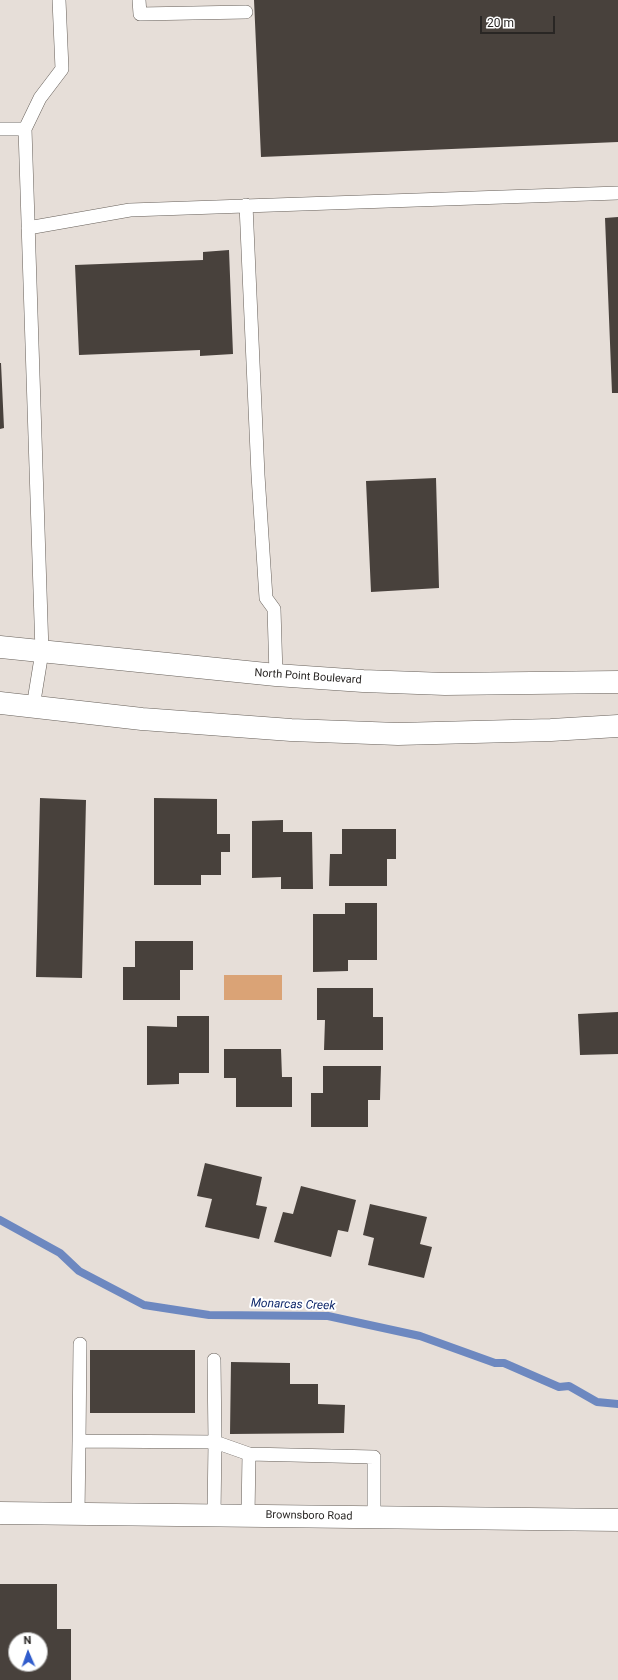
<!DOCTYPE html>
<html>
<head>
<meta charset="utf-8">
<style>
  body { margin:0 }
  #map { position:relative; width:618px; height:1680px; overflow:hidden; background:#e6ded8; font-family:Roboto,sans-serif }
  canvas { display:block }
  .north { position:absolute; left:8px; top:1632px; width:40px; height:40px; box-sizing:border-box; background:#fff; border:1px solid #a9a8a7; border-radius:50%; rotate:358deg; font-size:11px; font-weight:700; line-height:16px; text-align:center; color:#292624 }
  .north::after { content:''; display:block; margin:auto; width:14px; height:18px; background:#305ccc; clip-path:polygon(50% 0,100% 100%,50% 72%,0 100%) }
  .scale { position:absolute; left:480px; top:16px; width:75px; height:18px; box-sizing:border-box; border:2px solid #292624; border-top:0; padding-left:5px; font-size:12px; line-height:14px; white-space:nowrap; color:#292624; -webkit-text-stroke:3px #fff; paint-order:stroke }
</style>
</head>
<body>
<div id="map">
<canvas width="618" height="1680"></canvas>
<div class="north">N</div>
<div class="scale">20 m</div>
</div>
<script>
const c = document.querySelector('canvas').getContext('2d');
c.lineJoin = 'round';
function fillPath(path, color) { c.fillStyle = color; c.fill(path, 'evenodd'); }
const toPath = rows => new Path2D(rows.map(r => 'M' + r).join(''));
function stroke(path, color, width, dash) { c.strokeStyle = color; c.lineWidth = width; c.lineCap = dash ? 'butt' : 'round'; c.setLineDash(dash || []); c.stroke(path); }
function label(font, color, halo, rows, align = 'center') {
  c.font = font + ' Roboto,sans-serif'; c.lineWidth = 4; c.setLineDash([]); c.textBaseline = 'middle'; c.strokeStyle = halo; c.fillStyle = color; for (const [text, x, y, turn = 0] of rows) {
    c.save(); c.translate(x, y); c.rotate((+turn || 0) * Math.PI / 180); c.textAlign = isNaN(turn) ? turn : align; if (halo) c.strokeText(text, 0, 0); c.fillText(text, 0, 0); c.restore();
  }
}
fillPath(toPath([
  [224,975,282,975,282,1000,224,1000]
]), '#daa376');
stroke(toPath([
  [0,1220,60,1253,79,1271,144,1305,209,1315,328,1316,420,1336,495,1363,504,1363,559,1387,569,1386,597,1402,618,1404]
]), '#6d88c0', 8);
fillPath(toPath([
  [254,0,618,0,618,142,261,157],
  [618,217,618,393,612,393,605,218],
  [229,250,233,354,200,356,200,350,79,355,75,265,203,260,203,252],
  [0,363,1,363,4,428,0,429],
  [436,478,439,588,371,592,366,481],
  [40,798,86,800,82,978,36,977],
  [154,798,217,799,217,834,230,834,230,852,221,852,221,875,201,875,201,885,154,885],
  [283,820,283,832,312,832,313,889,281,889,281,877,252,878,252,821],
  [342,829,396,829,396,859,387,859,387,886,329,886,330,854,342,854],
  [345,903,377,903,377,960,348,960,348,971,313,972,313,914,345,914],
  [135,941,193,941,193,970,180,970,180,1000,123,1000,123,967,135,967],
  [317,988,373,988,373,1017,383,1017,383,1050,324,1050,325,1020,317,1020],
  [618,1012,618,1054,580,1055,578,1014],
  [177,1016,209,1016,209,1073,179,1073,179,1084,147,1085,147,1026,177,1027],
  [224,1049,281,1049,282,1077,292,1077,292,1107,236,1107,236,1078,224,1078],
  [323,1066,381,1066,380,1100,368,1100,368,1127,311,1127,311,1093,323,1093],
  [205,1163,262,1177,256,1205,267,1207,259,1239,205,1227,212,1199,197,1196],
  [301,1186,356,1200,348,1232,338,1230,331,1257,274,1242,283,1212,293,1214],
  [370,1204,427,1217,420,1244,432,1247,424,1278,368,1265,374,1238,363,1235],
  [90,1350,195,1350,195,1413,90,1413],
  [231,1362,290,1363,290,1384,318,1384,318,1404,345,1405,344,1433,230,1434],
  [0,1584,57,1584,57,1629,71,1629,71,1680,0,1680],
  [16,1640,40,1640,40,1664,16,1664]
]), '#48413c');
const service = toPath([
  [139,0,140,14,246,12],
  [0,129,25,129,42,652,33,707],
  [25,129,40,98,62,69,59,0],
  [246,205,258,475,266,598,274,609,276,675],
  [28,228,130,210,618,193],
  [214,1360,215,1442,249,1454],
  [79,1441,80,1344],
  [78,1514,79,1441,215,1442,214,1515],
  [248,1516,249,1454,374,1457,374,1517]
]);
const minor = toPath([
  [0,1513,618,1520]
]);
const secondary = toPath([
  [0,647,276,675,363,681,445,684,618,682],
  [0,703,142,719,291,730,398,734,551,730,618,726]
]);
stroke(service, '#67605a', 14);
stroke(minor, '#67605a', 23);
stroke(secondary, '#67605a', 23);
stroke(service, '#fff', 13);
stroke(minor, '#fff', 22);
stroke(secondary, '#fff', 22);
label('11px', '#292624', '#fff', [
  ["North Point Boulevard",308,677,4],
  ["Brownsboro Road",309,1516,1]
]);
label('italic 12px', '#0f286b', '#fff', [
  ["Monarcas Creek",293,1305,2]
]);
</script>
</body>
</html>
